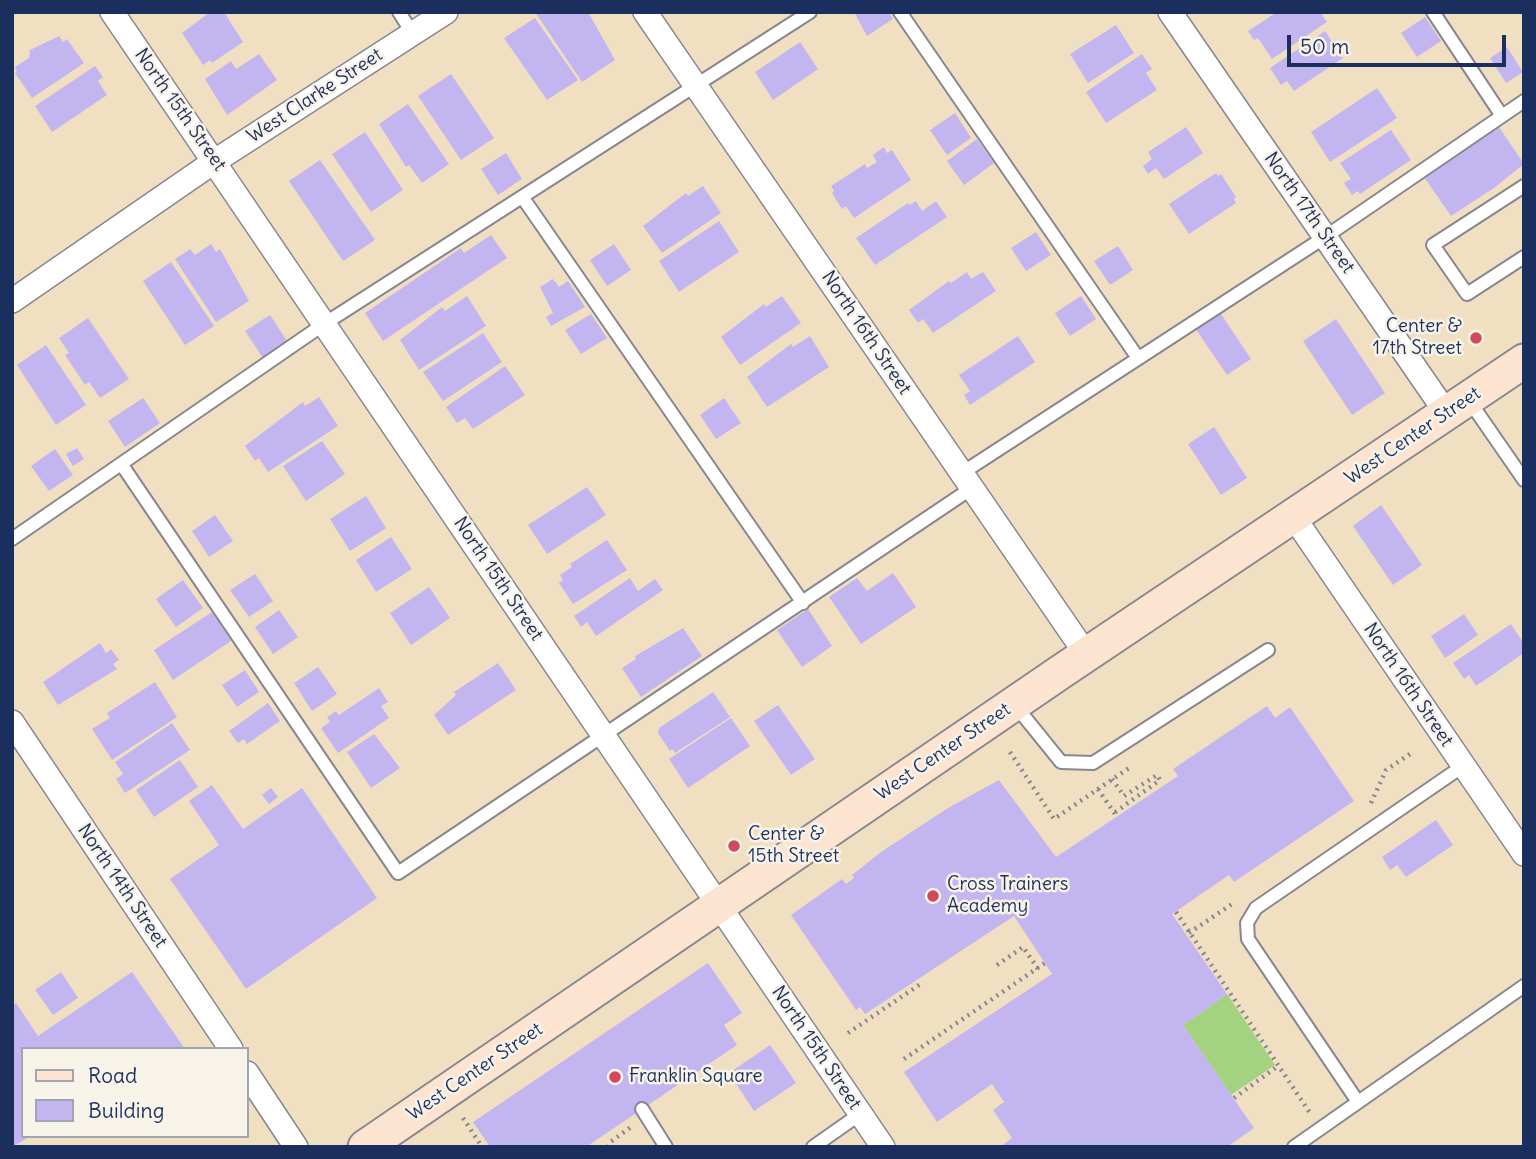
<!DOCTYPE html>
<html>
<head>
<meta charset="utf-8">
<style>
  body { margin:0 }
  #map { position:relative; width:1536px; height:1159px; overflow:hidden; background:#f1dfc1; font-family:Delius,sans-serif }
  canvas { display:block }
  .frame { position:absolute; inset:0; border:14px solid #1b2f5e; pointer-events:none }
  .legend { position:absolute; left:21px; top:1047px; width:228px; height:91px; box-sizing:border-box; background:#f7f3e8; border:2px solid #9fa5b1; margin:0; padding:9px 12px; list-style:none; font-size:21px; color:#1b2f5e }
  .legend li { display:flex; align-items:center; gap:14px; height:35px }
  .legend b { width:35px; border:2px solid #9fa5b1 }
  .scale { position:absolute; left:1287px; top:35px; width:219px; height:32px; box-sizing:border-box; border:4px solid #1b2f5e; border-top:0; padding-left:9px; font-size:21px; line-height:24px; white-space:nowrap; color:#1b2f5e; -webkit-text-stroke:5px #f7f3e8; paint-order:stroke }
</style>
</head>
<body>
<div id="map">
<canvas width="1536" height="1159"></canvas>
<div class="frame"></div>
<ul class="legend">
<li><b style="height:9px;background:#fde4d1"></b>Road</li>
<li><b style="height:19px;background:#c3b6f0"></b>Building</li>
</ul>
<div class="scale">50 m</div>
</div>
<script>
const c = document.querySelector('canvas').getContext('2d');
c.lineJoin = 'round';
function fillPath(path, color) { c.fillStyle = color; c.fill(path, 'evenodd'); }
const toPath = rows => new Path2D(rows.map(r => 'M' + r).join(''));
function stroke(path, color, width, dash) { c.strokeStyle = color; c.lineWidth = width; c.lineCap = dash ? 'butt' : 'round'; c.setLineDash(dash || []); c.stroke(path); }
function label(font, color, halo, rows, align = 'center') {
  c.font = font + ' Delius,sans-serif'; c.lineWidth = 5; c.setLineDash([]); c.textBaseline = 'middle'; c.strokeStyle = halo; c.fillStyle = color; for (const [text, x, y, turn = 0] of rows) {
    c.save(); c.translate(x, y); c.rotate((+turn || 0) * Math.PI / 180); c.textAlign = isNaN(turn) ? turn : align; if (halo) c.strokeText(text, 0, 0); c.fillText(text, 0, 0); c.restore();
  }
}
fillPath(toPath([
  [1227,994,1275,1065,1231,1095,1183,1025]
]), '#a3d280');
fillPath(toPath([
  [210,12,224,12,243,42,212,63,210,60,203,65,182,33],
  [535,12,588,12,615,60,582,82],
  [854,12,889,12,893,19,867,36],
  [1277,12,1320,12,1327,22,1272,59,1258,38,1254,40,1248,31],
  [1425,17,1441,41,1417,57,1401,33],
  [535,18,578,80,547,100,504,38],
  [1116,25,1134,53,1088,83,1070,54],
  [1325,31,1343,58,1294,91,1287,81,1281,85,1270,68],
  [59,36,63,42,67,39,84,63,32,98,15,73,17,72,15,67,29,58,30,50],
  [800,42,818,69,773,100,755,72],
  [1507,47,1523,72,1506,83,1490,58],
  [259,54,277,80,227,115,205,79,231,61,236,69],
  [1142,54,1152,69,1146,73,1157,90,1106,123,1086,92],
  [95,66,103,77,98,81,107,95,52,132,35,106],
  [451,74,494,138,461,160,418,96],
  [1377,88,1397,118,1330,162,1311,132],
  [408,104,449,164,422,183,409,165,406,167,379,124],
  [955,113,971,138,947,155,930,130],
  [1186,127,1203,153,1164,179,1156,168,1148,174,1143,166,1152,159,1148,152],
  [1499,127,1524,164,1494,188,1451,216,1424,177],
  [1391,130,1411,160,1360,194,1358,191,1352,195,1344,183,1351,179,1340,163],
  [365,132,403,190,371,212,332,154],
  [977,139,994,163,964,185,947,161],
  [884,147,887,153,892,150,911,180,854,218,846,206,842,209,832,193,834,191,831,186,865,164,867,168,877,162,873,155],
  [506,153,522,179,498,195,481,169],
  [320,160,375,240,343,261,289,181],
  [1216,173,1218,176,1221,174,1236,197,1234,199,1236,203,1189,234,1169,204],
  [703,186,721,213,662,253,643,226,686,193,688,196],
  [916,201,922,211,936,201,947,217,875,265,856,238,908,203,910,205],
  [719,221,739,252,679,292,659,261],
  [1036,232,1051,255,1026,271,1011,248],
  [491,235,507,258,383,341,365,313,461,248,464,253],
  [211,244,216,252,220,249,249,301,216,322,175,259,190,249,195,255],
  [614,244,631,270,607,286,590,260],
  [1118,246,1133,270,1110,285,1094,261],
  [171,262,214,326,185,345,143,281],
  [967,272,971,279,983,272,996,291,933,333,923,319,918,323,909,310,949,281,951,283],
  [553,279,559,287,568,281,585,307,551,326,546,317,553,313,540,287],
  [467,296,486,326,419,370,400,340,442,307,445,311],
  [782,296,801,323,740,365,721,337,764,304,766,307],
  [1081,296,1096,319,1070,336,1055,313],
  [1219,311,1251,359,1227,375,1195,328],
  [591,314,607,338,581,354,565,330],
  [270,315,287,341,263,358,245,331],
  [88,318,129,379,100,398,89,382,85,385,65,355,69,353,59,338],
  [1336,319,1385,393,1352,415,1303,341],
  [483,333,502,362,443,401,423,372],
  [810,336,829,367,767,407,747,377,791,344,793,347],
  [1018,336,1035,362,970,405,964,395,970,391,959,375],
  [46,345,86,405,56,425,17,365],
  [505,366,525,395,473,429,465,418,457,423,446,407],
  [319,397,338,426,268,472,259,458,255,461,245,446,303,402,305,406],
  [143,398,160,423,125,447,108,421],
  [724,398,741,423,716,439,700,415],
  [1214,427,1247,478,1221,495,1188,444],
  [322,441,345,474,306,501,283,466],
  [77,448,84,459,73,466,66,454],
  [55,449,73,475,49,491,31,466],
  [587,487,606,515,547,554,528,525],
  [366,496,386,528,350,551,330,519],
  [1381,505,1422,565,1393,585,1353,526],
  [215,515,233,541,209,557,192,531],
  [391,537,412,569,376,592,356,560],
  [607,540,627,570,573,604,559,583,563,580,560,575,572,567,570,564],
  [893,573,916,607,861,644,829,597,857,578,867,591],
  [255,574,273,601,249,617,230,590],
  [630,578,638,591,655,579,663,590,596,636,587,622,581,627,574,616],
  [183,580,203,608,176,627,156,599],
  [429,587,450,618,411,645,390,613],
  [808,609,832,646,802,667,777,630],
  [279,610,298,637,273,654,255,627],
  [212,612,231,641,173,680,154,650],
  [1464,614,1478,635,1445,658,1431,636],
  [1511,624,1524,644,1524,653,1476,686,1469,675,1464,679,1453,663],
  [683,628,702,656,641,697,622,668,636,659,635,656],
  [100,643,106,653,111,649,119,660,113,664,117,669,58,705,43,682],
  [498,663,516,690,448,735,434,715,456,695,454,692],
  [318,667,337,694,312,711,294,683],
  [245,670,259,692,237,707,222,685],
  [155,682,177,717,112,760,92,729,110,718,107,713],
  [379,688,388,702,381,706,389,718,338,753,321,728,330,722,327,717,336,711,339,715],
  [713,692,730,717,675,753,672,749,670,751,658,733,659,728],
  [268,703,280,721,247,744,244,739,238,743,229,731],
  [778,705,815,759,791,775,754,721],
  [1267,706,1275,718,1290,707,1354,801,1234,882,1229,875,1172,914,1227,994,1183,1025,1254,1128,1227,1147,1000,1147,1012,1138,993,1110,1004,1102,992,1084,937,1122,904,1072,1052,974,1014,916,865,1014,860,1007,856,1010,791,915,842,879,846,884,854,878,852,875,881,852,948,808,999,780,1056,857,1178,776,1173,769],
  [731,718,750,746,688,788,669,759],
  [172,723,190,750,125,793,116,779,123,774,115,762],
  [374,734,400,768,371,788,347,752],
  [180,760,198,787,154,817,136,790],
  [212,785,243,829,302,788,377,898,246,989,170,879,219,845,189,801],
  [271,788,278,797,269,804,262,795],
  [1436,820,1453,845,1406,877,1397,865,1390,870,1382,857],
  [708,963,742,1013,724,1025,737,1045,586,1147,490,1147,473,1122],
  [61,972,78,998,53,1015,35,990],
  [132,972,185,1049,23,1049,23,1136,31,1136,12,1147,12,1006,16,1003,38,1036],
  [770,1045,796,1083,754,1111,729,1073]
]), '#c3b6f0');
const lane = toPath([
  [399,12,413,34],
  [900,12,1138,358],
  [1433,12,1502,116],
  [1524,186,1433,245,1467,294,1524,257],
  [523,198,803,603],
  [1468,399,1524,480],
  [122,465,398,873,972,488],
  [962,473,1325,237,1524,101],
  [12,539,324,324,810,12],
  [1014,704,1061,762,1093,763,1268,650],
  [1358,1102,1248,939,1247,923,1256,908,1463,766],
  [642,1109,666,1147],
  [813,1147,860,1114],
  [1294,1147,1524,986]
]);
const street = toPath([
  [112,12,883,1147],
  [645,12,1086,654],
  [1170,12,1447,414],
  [12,301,215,161,446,12],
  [1293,516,1524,854],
  [12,722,231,1049],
  [247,1073,296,1147]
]);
const secondary = toPath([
  [365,1147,1062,671,1524,361]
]);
stroke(lane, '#868790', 16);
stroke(street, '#868790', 26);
stroke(secondary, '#868790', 37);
stroke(toPath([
  [1010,752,1054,819,1129,768],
  [1112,779,1124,796,1157,775,1160,780,1114,813],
  [1098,789,1117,817],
  [1371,803,1386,770,1413,752],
  [1176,912,1310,1113],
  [1189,933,1235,902],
  [997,965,1023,947,1038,969],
  [848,1033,922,983],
  [904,1059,1045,963],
  [1234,1098,1278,1066],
  [463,1118,482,1147],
  [608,1147,609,1143,631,1127]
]), '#868790', 4.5, [2, 5]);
stroke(lane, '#fff', 12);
stroke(street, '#fff', 23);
stroke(secondary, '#fde4d1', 33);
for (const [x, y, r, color] of [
  [1476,338,7,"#d1495b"],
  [734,846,7,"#d1495b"],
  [933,896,7,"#d1495b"],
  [615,1077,7,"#d1495b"]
]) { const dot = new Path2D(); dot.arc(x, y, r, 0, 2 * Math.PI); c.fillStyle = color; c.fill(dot); stroke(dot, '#f7f3e8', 2.5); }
label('19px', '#1b2f5e', '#f7f3e8', [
  ["West Clarke Street",315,96,-33],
  ["North 15th Street",180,110,55],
  ["North 17th Street",1309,213,55],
  ["North 16th Street",866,333,56],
  ["West Center Street",1413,436,-34],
  ["North 15th Street",498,579,56],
  ["North 16th Street",1408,685,56],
  ["West Center Street",943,752,-34],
  ["North 14th Street",122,886,56],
  ["North 15th Street",816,1048,56],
  ["West Center Street",475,1072,-34]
]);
label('19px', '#1b2f5e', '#f7f3e8', [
  ["Center &",1462,327,"right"],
  ["17th Street",1462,349,"right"],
  ["Center &",748,835],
  ["15th Street",748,857],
  ["Cross Trainers",947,885],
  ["Academy",947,907],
  ["Franklin Square",629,1077]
], 'left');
</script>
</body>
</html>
